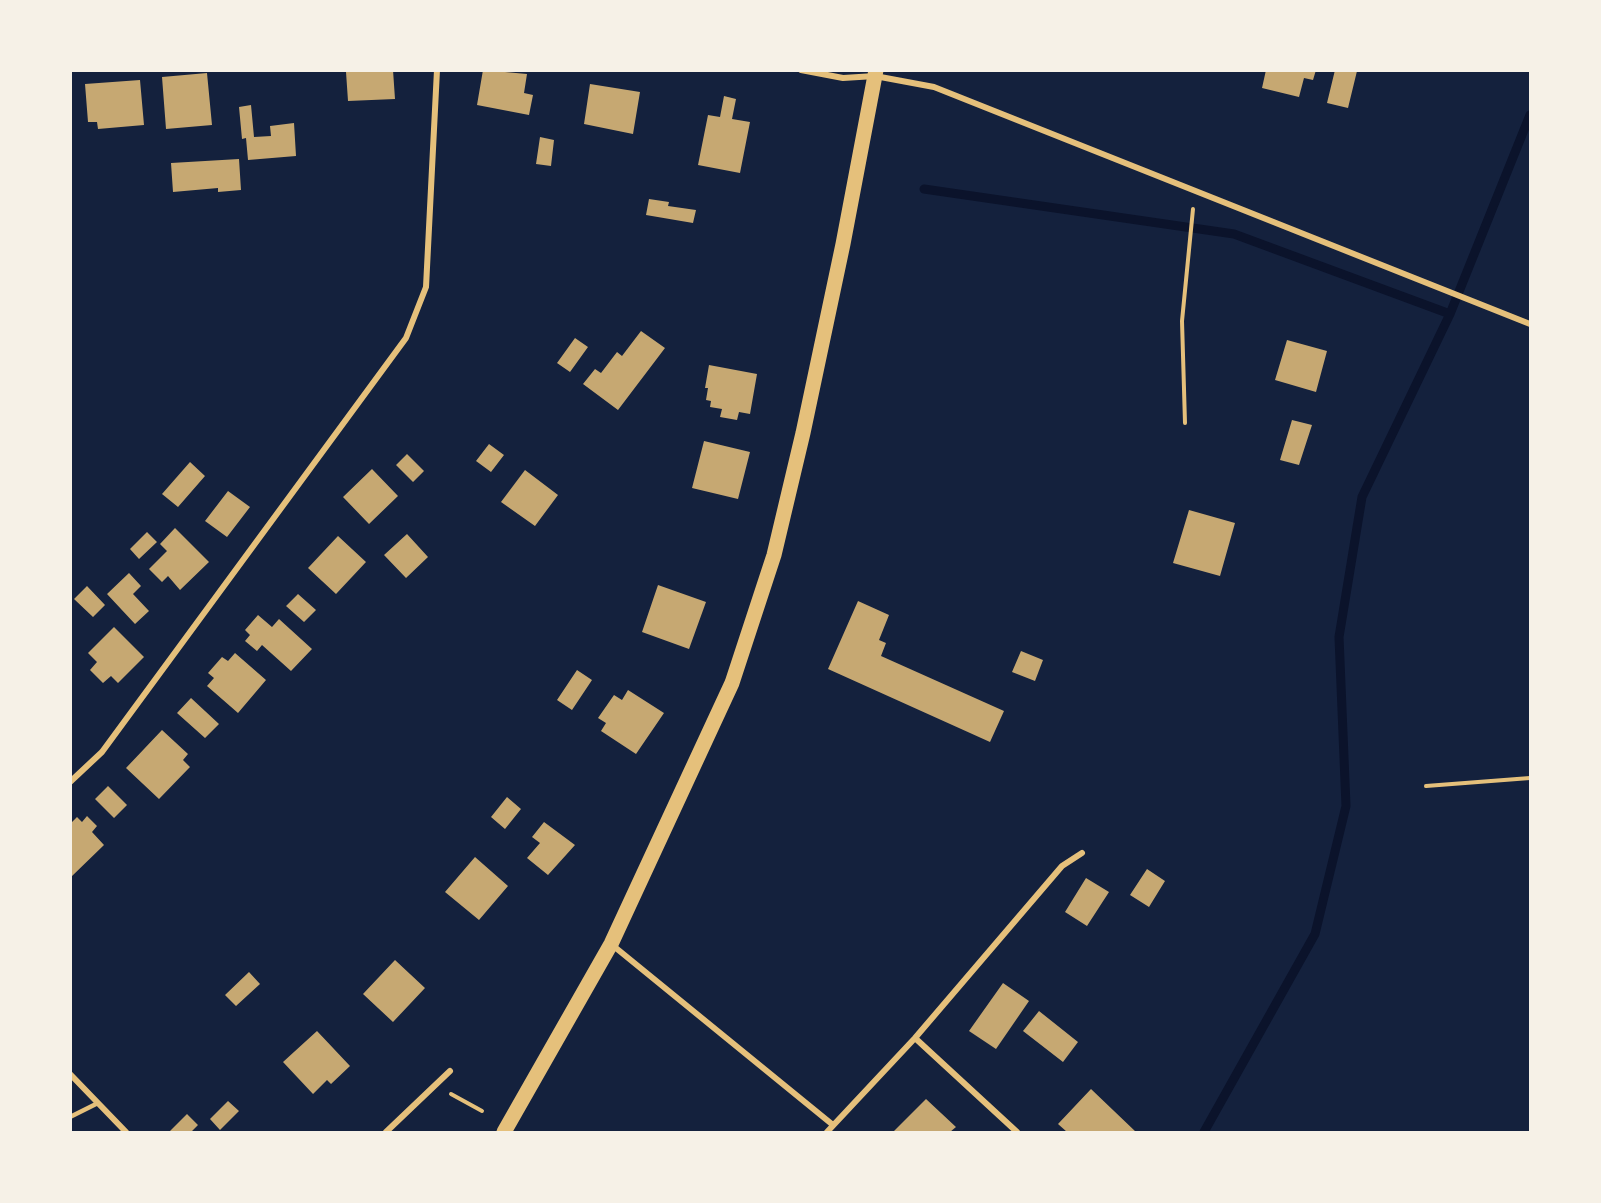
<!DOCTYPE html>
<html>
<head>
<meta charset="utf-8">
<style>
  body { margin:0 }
  #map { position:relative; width:1601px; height:1203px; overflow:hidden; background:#14213d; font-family:Figtree,sans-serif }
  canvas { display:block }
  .frame { position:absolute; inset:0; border:72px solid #f6f1e7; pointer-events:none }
</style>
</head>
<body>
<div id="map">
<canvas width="1601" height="1203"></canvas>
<div class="frame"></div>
</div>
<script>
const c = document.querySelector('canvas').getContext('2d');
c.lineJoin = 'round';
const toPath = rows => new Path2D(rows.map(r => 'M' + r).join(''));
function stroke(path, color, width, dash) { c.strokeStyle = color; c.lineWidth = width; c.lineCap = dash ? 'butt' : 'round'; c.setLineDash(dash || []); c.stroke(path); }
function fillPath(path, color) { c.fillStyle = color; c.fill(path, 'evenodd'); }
stroke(toPath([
  [924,189,1234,234,1450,314],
  [1204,1132,1315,934,1346,806,1339,637,1362,497,1450,314,1530,115]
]), '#0b132b', 9);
fillPath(toPath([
  [393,70,395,99,348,101,346,72],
  [483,70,527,74,524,93,533,95,529,115,477,105],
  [1266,70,1316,70,1313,80,1304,78,1299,97,1262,88],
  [1335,70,1357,71,1348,108,1327,103],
  [207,73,212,125,166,129,162,77],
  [140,80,144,125,98,129,97,122,88,122,85,84],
  [590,84,640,92,633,134,584,124],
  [724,96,736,99,732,119,750,122,740,173,698,165,708,115,720,117],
  [251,105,254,137,271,136,270,126,294,123,296,156,248,160,246,138,242,139,239,107],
  [540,137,554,140,551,166,536,164],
  [239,159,241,190,218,192,218,188,173,192,171,163],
  [649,199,669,202,668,206,696,210,693,223,646,215],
  [641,331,665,348,618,410,583,384,595,369,601,373,617,352,622,356],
  [575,338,588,347,570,372,557,363],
  [1287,340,1327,351,1316,392,1275,380],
  [709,365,757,374,750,414,739,412,737,420,720,417,722,409,710,407,711,401,706,400,708,388,705,388],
  [1292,420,1312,425,1299,465,1280,460],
  [704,441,750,452,738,499,692,488],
  [489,444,504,455,491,472,476,461],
  [407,454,424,471,413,482,396,465],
  [190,462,205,476,178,507,162,494],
  [372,469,398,496,369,524,343,497],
  [525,470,558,495,535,526,501,502],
  [228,491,250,507,227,537,205,521],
  [1189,510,1235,523,1220,576,1173,563],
  [175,528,209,562,180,590,168,576,162,582,149,569,167,551,160,544],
  [147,532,157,542,139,559,130,549],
  [407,534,428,557,406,578,384,555],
  [338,536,366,562,336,594,308,568],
  [129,573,141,586,133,594,149,611,135,624,107,594],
  [658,585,706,602,689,649,642,632],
  [87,586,105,605,93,617,74,599],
  [298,594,316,610,304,622,286,606],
  [858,601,889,615,879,640,886,643,881,656,1004,711,990,742,828,669],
  [258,615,272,627,279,619,312,649,291,671,262,645,257,651,245,641,250,635,245,630],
  [114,627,144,657,118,683,111,676,103,683,90,670,97,662,88,653],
  [1021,651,1043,660,1035,681,1012,672],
  [235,653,266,680,238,713,207,686,214,678,208,673,222,657,228,661],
  [577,670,592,680,572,710,557,700],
  [628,690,664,713,636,754,601,731,606,723,598,718,614,695,622,700],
  [191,698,219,724,205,738,177,713],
  [162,730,188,754,183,760,190,767,159,799,126,768],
  [108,786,127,805,114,818,95,799],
  [507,797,521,809,505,829,491,817],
  [87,816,97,826,92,832,104,845,70,878,70,824,77,817,82,822],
  [544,822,575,845,548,875,527,858,540,843,532,837],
  [475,857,508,886,479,920,445,892],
  [1147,869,1165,881,1149,907,1130,895],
  [1086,878,1109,892,1087,926,1065,912],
  [395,960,425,988,393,1022,363,994],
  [249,972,260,984,236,1006,225,995],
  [1003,983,1029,1001,996,1049,969,1031],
  [1039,1011,1078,1042,1063,1062,1023,1031],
  [317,1031,350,1066,331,1084,327,1080,313,1094,283,1062],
  [1091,1089,1136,1132,1067,1132,1058,1124],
  [926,1099,956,1127,950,1132,893,1132],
  [228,1101,239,1111,220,1130,210,1119],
  [187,1114,198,1125,191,1132,169,1132]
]), '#c6a872');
stroke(toPath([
  [1185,423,1182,321,1193,209],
  [1426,786,1530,778],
  [451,1094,482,1111]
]), '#e5c07b', 4);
stroke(toPath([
  [70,1117,98,1103]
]), '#e5c07b', 4.5);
stroke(toPath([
  [801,70,843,78,875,76,934,87,1530,324],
  [70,782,102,752,406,338,426,287,437,70],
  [611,944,833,1125],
  [915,1038,1017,1132],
  [70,1074,126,1132],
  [386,1132,450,1071],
  [827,1132,915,1038,1062,866,1082,853]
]), '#e5c07b', 6);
stroke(toPath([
  [504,1132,611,944,732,683,774,555,803,433,843,244,876,70]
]), '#e5c07b', 15);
</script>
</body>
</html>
